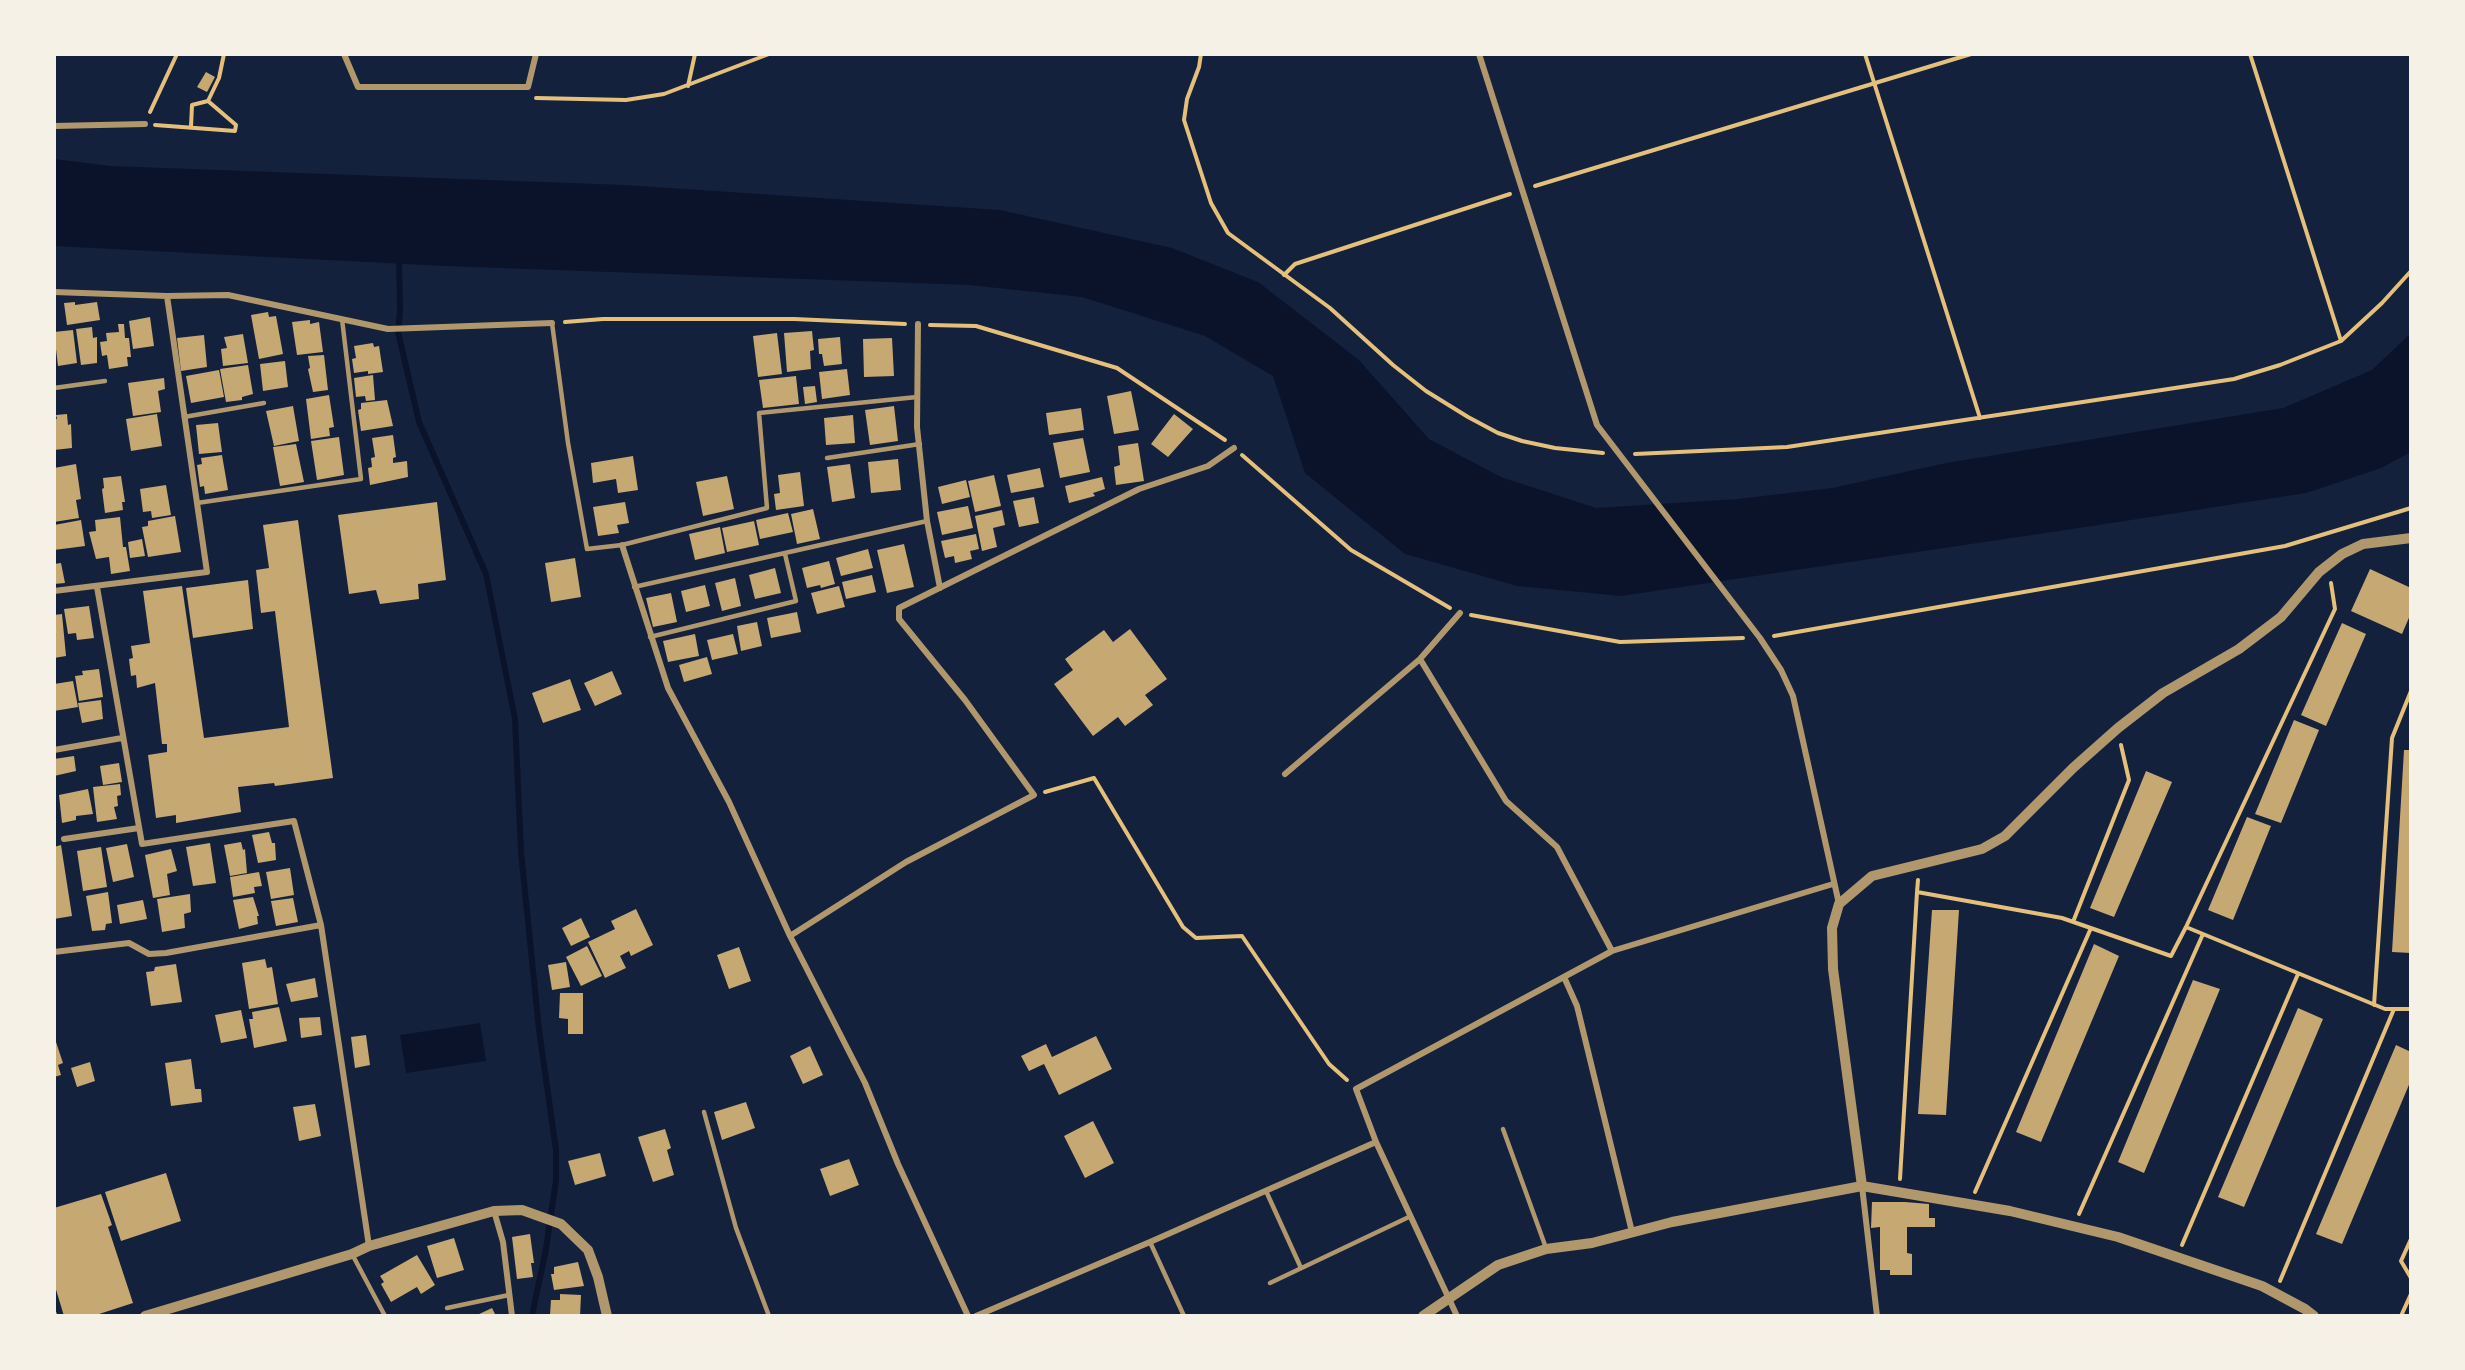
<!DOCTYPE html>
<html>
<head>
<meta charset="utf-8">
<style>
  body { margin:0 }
  #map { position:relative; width:2465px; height:1370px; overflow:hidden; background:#14213d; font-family:"PT Sans Narrow",sans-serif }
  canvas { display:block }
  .frame { position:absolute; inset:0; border:56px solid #f6f1e7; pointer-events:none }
</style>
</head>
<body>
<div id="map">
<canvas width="2465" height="1370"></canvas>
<div class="frame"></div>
</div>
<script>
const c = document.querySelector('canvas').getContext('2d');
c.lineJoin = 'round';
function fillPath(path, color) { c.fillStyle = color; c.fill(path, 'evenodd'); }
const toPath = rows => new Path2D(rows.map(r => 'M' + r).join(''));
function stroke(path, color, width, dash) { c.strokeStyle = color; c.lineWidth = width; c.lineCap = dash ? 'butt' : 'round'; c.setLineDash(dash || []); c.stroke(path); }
fillPath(toPath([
  [54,159,111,166,625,185,1000,210,1172,248,1258,282,1359,360,1429,439,1501,477,1596,508,1737,499,1832,488,1946,463,2283,408,2372,370,2411,333,2411,452,2381,468,2306,493,2099,525,1621,596,1517,586,1405,554,1305,473,1273,376,1205,336,1082,297,969,285,445,266,54,246],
  [480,1023,486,1061,406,1073,400,1035]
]), '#0b132b');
stroke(toPath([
  [399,257,400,310,398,332,419,422,486,574,515,719,521,852,539,1030,556,1150,556,1180,546,1249,532,1316]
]), '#0b132b', 6);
fillPath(toPath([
  [206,72,215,77,207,92,197,87],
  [75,302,75,305,97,302,100,320,67,325,64,303],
  [268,312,269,317,276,316,283,354,259,359,251,315],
  [150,317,154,346,133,349,129,321],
  [310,320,310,324,319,322,323,352,297,355,292,322],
  [118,324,124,324,125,338,129,338,131,357,127,357,128,366,109,369,107,355,102,356,100,342,107,341,106,333,119,332],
  [92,327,93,338,97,337,97,363,81,365,76,329],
  [73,330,77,363,58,366,54,332],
  [812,331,814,350,810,351,811,369,787,372,784,333],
  [777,333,782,374,758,377,753,336],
  [243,334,248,363,223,366,221,349,227,348,224,337],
  [204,335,207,367,181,371,177,338],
  [840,337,842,364,824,366,822,354,819,354,818,339],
  [892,338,894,376,864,377,863,339],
  [373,343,374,347,379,346,383,372,368,374,368,371,354,373,352,359,356,358,354,346],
  [324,355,328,390,313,392,308,369,310,368,308,356],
  [285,361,288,387,263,391,260,364],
  [248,365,253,394,242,397,242,400,226,402,220,369],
  [847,369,850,395,822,399,819,372],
  [219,370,224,397,191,403,186,376],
  [373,375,375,400,366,401,365,396,356,397,354,378],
  [796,376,799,404,763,408,759,380],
  [164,378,165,389,158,391,161,412,133,416,128,383],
  [815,386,817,402,805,404,803,387],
  [1131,391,1139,430,1114,434,1107,396],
  [329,395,334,427,329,428,330,436,311,439,306,399],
  [387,400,393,426,361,431,358,410,361,409,361,403],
  [293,406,299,441,274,446,266,411],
  [894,406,898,441,870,445,865,410],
  [1081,408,1084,430,1049,435,1046,413],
  [67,414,68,425,71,424,72,448,54,450,54,419,57,419,56,415],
  [157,414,162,446,131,451,126,419],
  [1174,414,1193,429,1168,457,1151,444],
  [853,415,855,443,826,445,824,418],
  [218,423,222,452,199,454,196,425],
  [393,435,396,457,393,458,393,463,407,461,408,477,370,485,368,468,372,467,371,458,375,457,372,438],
  [339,437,344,475,317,480,311,441],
  [1083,438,1090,472,1060,478,1053,443],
  [1138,443,1144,481,1116,485,1114,467,1120,465,1118,446],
  [296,444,304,482,280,486,273,447],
  [222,455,228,490,205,494,204,486,200,487,197,465,202,464,201,458],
  [633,456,638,490,618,493,616,479,593,483,591,463],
  [898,459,901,490,871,493,868,462],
  [76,464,81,499,76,500,79,518,54,522,54,468],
  [850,464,855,498,832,502,827,467],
  [1040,468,1044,487,1011,493,1007,475],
  [800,472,804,506,776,510,774,494,780,493,778,475],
  [994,475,1001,506,975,512,968,481],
  [121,476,125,502,122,502,123,510,105,513,102,489,104,488,103,478],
  [727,476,734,509,703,516,696,482],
  [1102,477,1105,489,1093,493,1095,496,1069,503,1065,486],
  [966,480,970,497,942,504,938,487],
  [166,485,171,515,152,518,151,511,143,512,140,489],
  [1034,497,1039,523,1019,527,1013,501],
  [437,502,446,580,418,584,419,599,380,604,376,590,349,594,338,515],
  [625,502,629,523,617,525,619,533,598,536,593,507],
  [968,506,973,528,942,535,937,512],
  [813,509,820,539,797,544,791,514],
  [1002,510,1005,525,993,528,997,547,982,551,975,516],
  [788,513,793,532,760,539,756,520],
  [175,516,181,552,148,557,142,527,148,526,148,521],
  [120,517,123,547,126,547,130,571,111,574,109,557,96,559,89,532,96,531,95,520],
  [81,520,85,546,54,550,54,525],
  [298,520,333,778,275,786,274,783,238,787,241,812,176,823,176,815,156,818,148,755,167,752,167,744,162,744,155,683,137,688,136,675,131,676,129,659,133,658,131,646,150,643,143,591,182,586,204,738,289,727,275,611,261,613,256,570,269,568,263,525],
  [754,521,759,545,727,552,722,528],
  [720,527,725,553,695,560,689,534],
  [976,534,979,549,970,551,972,559,955,563,954,556,945,558,941,541],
  [142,539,145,556,130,558,128,542],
  [904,544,914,587,887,593,877,550],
  [868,549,873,568,841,576,836,558],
  [575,558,581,597,551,602,545,563],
  [829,561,835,584,821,588,820,585,807,588,802,568],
  [61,563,65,583,54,584,54,564],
  [775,568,781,593,755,599,749,575],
  [2370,569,2411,588,2411,613,2402,634,2351,611],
  [872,575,876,592,846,599,842,582],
  [735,578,741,606,722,611,715,583],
  [248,580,253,629,193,638,186,588],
  [705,585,710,606,686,612,681,591],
  [839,586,845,607,817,614,811,593],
  [671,593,677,622,653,627,646,598],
  [89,606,94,638,77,640,76,633,68,634,64,609],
  [797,612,801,632,771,638,767,618],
  [62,614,66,656,54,658,54,615],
  [757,622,762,646,741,651,737,626],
  [2342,623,2366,634,2326,726,2301,715],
  [1130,629,1167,679,1145,695,1153,705,1125,726,1118,717,1093,736,1054,684,1073,670,1065,659,1104,630,1113,642],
  [695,634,699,656,668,662,663,641],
  [733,634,738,654,712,660,707,640],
  [707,657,712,674,684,682,679,665],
  [99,669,103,697,79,701,75,676,83,675,82,671],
  [612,671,622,694,595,706,584,683],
  [570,679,581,710,543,723,532,693],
  [73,681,78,707,54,711,54,684],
  [101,700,103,719,82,723,78,703],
  [2294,720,2319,730,2281,823,2255,814],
  [2404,750,2411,750,2411,953,2392,952],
  [74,756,76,771,54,776,54,759],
  [119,763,122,782,103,785,100,766],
  [2146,771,2172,782,2114,917,2090,908],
  [120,784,121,795,117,796,118,806,114,807,117,819,97,822,93,787],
  [88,789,93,814,76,816,76,820,62,823,59,795],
  [2247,817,2271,826,2233,920,2208,910],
  [269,832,272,843,275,843,276,860,258,863,252,835],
  [241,842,243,850,245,849,247,873,230,876,224,845],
  [210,843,216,883,193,886,186,847],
  [127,844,134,877,113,882,106,848],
  [61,845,72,916,54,919,54,847],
  [101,847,107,887,83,891,77,851],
  [171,849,177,871,167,874,170,895,153,898,145,855],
  [290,868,294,895,271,899,266,872],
  [259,872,262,886,254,887,255,893,233,897,230,877],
  [108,892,112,923,106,924,105,930,92,931,86,896],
  [190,894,191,912,184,914,185,928,162,932,157,899],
  [253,897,259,916,257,916,258,924,239,929,233,900],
  [293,898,298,922,276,926,271,901],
  [143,900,147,919,120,924,117,905],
  [636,909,653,945,631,956,629,951,620,956,626,968,605,978,588,942,615,929,611,921],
  [1932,910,1959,910,1946,1115,1918,1114],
  [581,918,590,937,571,946,562,928],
  [2094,944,2119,956,2041,1142,2016,1132],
  [587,946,602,976,581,986,566,957],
  [739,947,751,981,729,989,717,955],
  [265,959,267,968,272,967,278,1004,249,1009,242,963],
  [566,962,570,987,552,990,548,965],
  [176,964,182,1002,151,1006,146,972,154,971,155,967],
  [315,978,318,997,291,1002,286,984],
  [2193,980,2220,989,2144,1173,2118,1162],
  [560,993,583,993,583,1034,568,1034,568,1019,559,1018],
  [279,1007,287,1041,254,1048,249,1019,253,1019,252,1012],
  [2298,1008,2323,1019,2244,1207,2218,1197],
  [241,1010,247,1038,221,1043,215,1015],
  [320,1017,322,1035,301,1038,299,1018],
  [366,1035,370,1065,355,1068,351,1037],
  [1096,1036,1112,1069,1059,1095,1044,1064,1029,1071,1021,1056,1046,1044,1052,1057],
  [54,1042,56,1042,63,1063,58,1065,61,1075,54,1077],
  [2396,1045,2411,1052,2411,1080,2342,1244,2316,1234],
  [810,1046,823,1075,803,1084,790,1056],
  [191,1059,195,1089,201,1089,202,1102,171,1106,165,1063],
  [90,1062,95,1081,77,1087,71,1068],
  [746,1102,755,1128,722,1140,714,1112],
  [315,1104,321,1136,299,1141,293,1107],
  [1093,1121,1114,1163,1085,1178,1064,1136],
  [665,1129,671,1148,667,1150,674,1175,653,1182,638,1137],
  [600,1153,606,1176,575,1185,568,1161],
  [849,1159,859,1185,830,1196,820,1169],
  [166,1173,181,1221,121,1241,105,1192],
  [101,1194,112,1225,108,1227,133,1303,93,1316,64,1316,54,1283,54,1208],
  [1872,1202,1905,1202,1929,1204,1929,1218,1935,1218,1935,1227,1907,1227,1907,1253,1912,1254,1912,1275,1890,1275,1890,1270,1880,1270,1880,1227,1871,1228],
  [530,1234,534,1263,531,1263,533,1277,517,1279,512,1237],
  [454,1238,464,1270,437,1278,427,1246],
  [417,1255,435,1285,421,1294,417,1287,391,1302,381,1284,384,1282,380,1276],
  [578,1262,584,1286,554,1290,551,1274,554,1274,554,1267],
  [560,1294,581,1295,580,1316,550,1315,551,1300,560,1300],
  [492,1308,496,1316,475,1316]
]), '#c6a872');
stroke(toPath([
  [1201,54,1199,67,1187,99,1184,120,1211,203,1228,233,1330,308,1393,365,1426,391,1468,417,1498,433,1522,441,1555,448,1603,453],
  [1865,54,1980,418],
  [2250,54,2341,341],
  [688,86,695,54],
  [536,98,626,100,664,94,769,54],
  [208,101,219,78,224,54],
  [150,112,177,54],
  [155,125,235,131,236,125,208,101],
  [191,127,192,105,208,101],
  [1535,186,1971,54],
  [1284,275,1295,264,1510,194],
  [565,322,603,319,794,319,905,324],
  [930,325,976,326,1117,368,1225,440],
  [1635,454,1787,447,2234,379,2280,365,2341,341,2382,303,2411,271],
  [1242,455,1351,550,1450,608],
  [1471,615,1620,642,1743,638],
  [1774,636,2285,546,2411,508],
  [1045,792,1094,778,1183,927,1196,938,1242,936,1329,1064,1347,1080],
  [1918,880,1917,892,2062,918,2171,956,2186,927,2385,1009,2411,1009],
  [2073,922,2129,780,2121,745],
  [2186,927,2335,609,2331,583],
  [2374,1005,2392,738,2411,691],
  [1900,1179,1917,892],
  [1975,1192,2091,928],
  [2079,1214,2203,934],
  [2411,1239,2401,1261,2411,1278],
  [2182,1245,2298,974],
  [2280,1281,2394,1009],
  [2401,1316,2411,1294]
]), '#e5c07b', 4);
stroke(toPath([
  [552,323,568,443,587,549,622,545,767,508,759,413,917,397],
  [54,388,105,381],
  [184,417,264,403],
  [827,458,920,444],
  [197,503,361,479,342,319],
  [634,587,927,521],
  [650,637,796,601,785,554],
  [704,1112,736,1228,769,1316],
  [1503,1129,1546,1248],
  [1266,1191,1301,1268],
  [1150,1242,1184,1316],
  [352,1254,385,1316],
  [1270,1283,1411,1216],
  [447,1308,509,1295]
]), '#b1986c', 4.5);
stroke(toPath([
  [344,54,358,87,528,87,536,54],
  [1479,54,1597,425,1760,638,1781,670,1793,696,1839,904],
  [54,126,145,124],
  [54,292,167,296,228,295,388,329,552,323],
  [918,324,917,427,927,521,940,588],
  [622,545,668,688,729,802,790,936,865,1083,898,1164,968,1316],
  [97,587,142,844,294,821,321,925,369,1246],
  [54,591,207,572,167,296],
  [1420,659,1506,801,1557,847,1612,951],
  [54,750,122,738],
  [1285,774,1420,659,1460,613],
  [64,839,139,828],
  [790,936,906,862,1034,795,965,700,899,619,899,608,1139,489,1208,466,1234,448],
  [54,952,129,943,149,954,166,953,321,925],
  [1564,977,1577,1006,1632,1232],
  [1862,1186,1877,1316],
  [494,1211,503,1242,512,1316],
  [54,1314,55,1316],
  [976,1316,1150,1242,1376,1142],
  [1457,1316,1376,1142,1356,1089,1612,951,1833,884]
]), '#b1986c', 6);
stroke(toPath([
  [1862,1186,1833,969,1832,928,1839,904,1872,876,1982,849,2005,836,2073,768,2118,728,2163,693,2239,649,2281,617,2319,572,2342,554,2363,544,2411,538],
  [145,1316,352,1254,369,1246,494,1211,522,1210,561,1224,588,1250,598,1277,607,1316],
  [1423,1316,1498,1265,1546,1249,1592,1243,1672,1222,1862,1186,2010,1211,2118,1237,2262,1286,2305,1309,2314,1316]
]), '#b1986c', 10);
</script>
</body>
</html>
